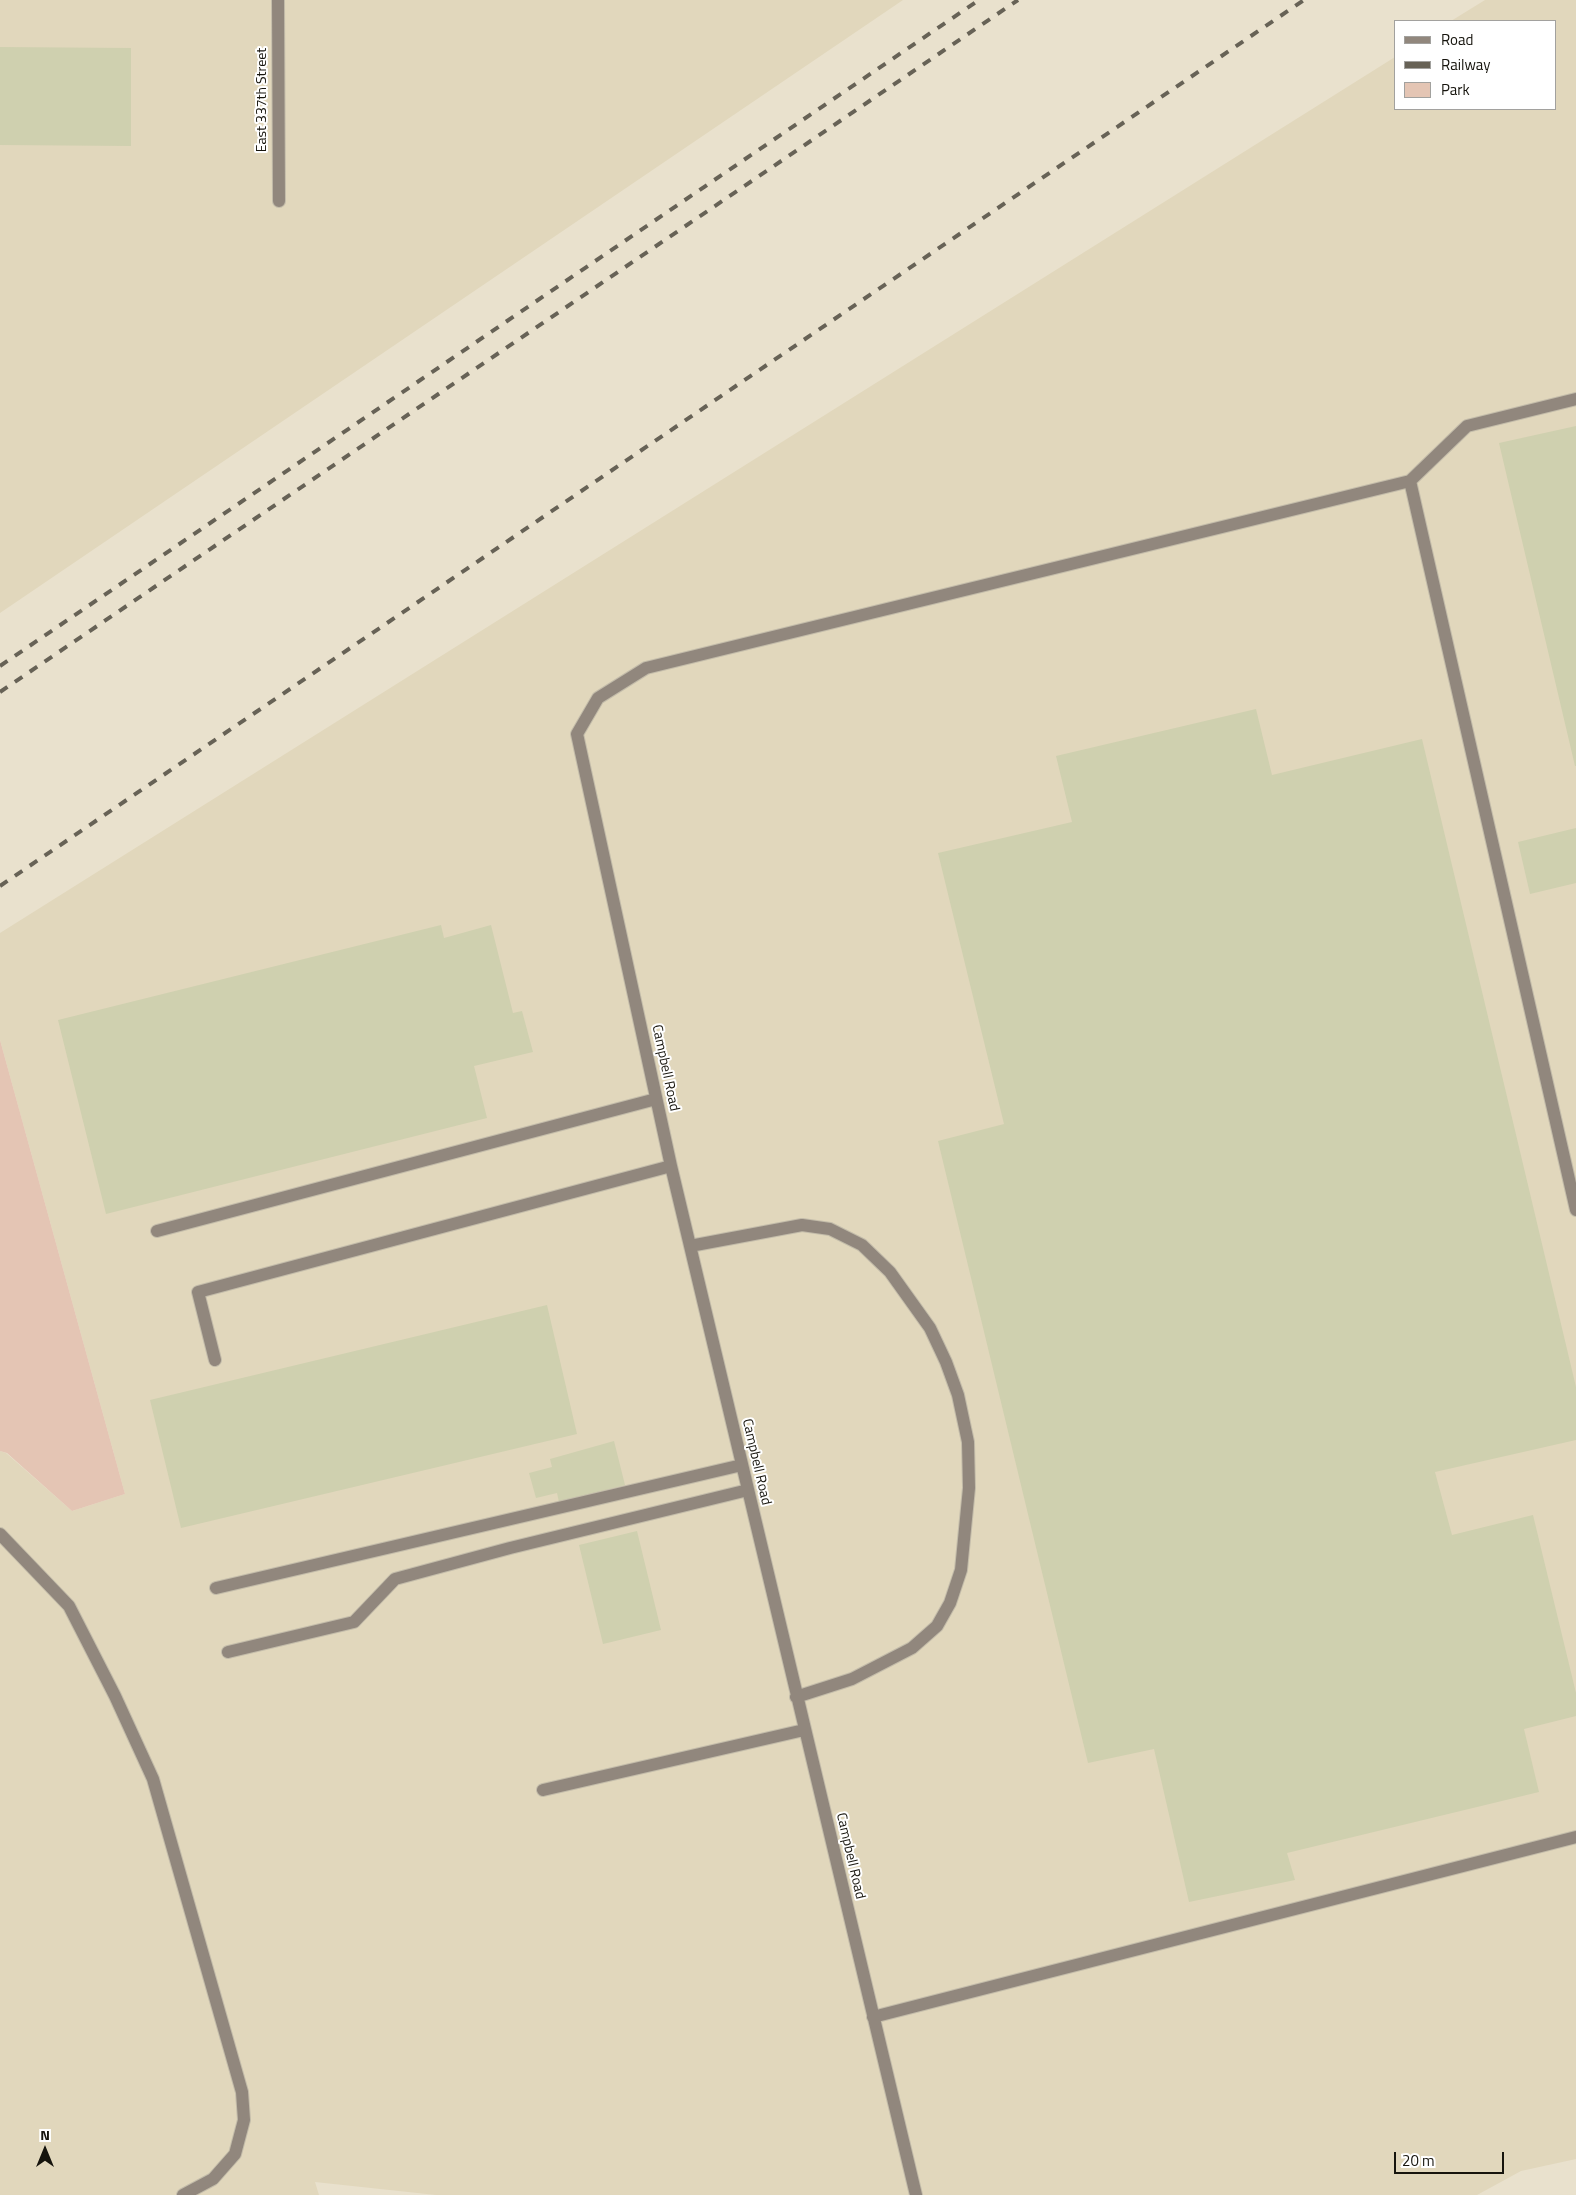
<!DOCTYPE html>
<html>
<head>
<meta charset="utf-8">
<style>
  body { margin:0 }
  #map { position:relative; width:1576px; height:2195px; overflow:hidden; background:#e9e1cd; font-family:"Titillium Web",sans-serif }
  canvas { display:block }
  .legend { position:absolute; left:1394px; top:20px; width:162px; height:90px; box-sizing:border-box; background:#fff; border:1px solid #a2a19e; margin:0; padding:6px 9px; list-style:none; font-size:15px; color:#16140d }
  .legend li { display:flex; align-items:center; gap:10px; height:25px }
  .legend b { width:25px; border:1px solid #a2a19e }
  .north { position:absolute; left:20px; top:2125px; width:50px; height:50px; -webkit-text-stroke:4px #fff; paint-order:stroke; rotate:0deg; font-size:14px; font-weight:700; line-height:20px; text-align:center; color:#16140d }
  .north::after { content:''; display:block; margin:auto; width:18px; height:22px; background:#16140d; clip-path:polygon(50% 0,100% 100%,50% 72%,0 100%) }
  .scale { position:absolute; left:1394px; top:2152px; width:110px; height:22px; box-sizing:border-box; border:2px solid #16140d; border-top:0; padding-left:6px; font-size:15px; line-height:18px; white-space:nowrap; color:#16140d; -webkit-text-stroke:4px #fff; paint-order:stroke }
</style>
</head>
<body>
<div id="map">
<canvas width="1576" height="2195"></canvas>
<ul class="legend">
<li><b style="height:6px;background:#91877d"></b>Road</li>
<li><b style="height:6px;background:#676256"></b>Railway</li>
<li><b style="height:14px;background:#e4c5b4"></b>Park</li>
</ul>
<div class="north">N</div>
<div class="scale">20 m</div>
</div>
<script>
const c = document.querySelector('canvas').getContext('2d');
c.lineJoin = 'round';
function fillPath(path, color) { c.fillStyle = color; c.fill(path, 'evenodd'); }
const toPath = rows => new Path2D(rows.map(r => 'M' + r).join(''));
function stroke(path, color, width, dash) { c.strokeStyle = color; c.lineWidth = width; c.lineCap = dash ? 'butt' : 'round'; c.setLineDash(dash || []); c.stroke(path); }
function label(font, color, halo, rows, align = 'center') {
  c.font = font + ' "Titillium Web",sans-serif'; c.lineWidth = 4; c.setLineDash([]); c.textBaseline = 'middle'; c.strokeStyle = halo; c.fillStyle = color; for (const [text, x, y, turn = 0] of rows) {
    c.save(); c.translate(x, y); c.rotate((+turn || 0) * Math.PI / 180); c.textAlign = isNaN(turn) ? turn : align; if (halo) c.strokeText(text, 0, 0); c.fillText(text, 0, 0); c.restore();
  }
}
fillPath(toPath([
  [0,0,903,0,0,613],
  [1485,0,1576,0,1576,2159,1521,2171,1477,2195,436,2195,315,2182,319,2195,0,2195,0,1451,6,1453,72,1511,125,1494,0,1040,0,933,1395,57,1395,109,1555,109,1555,21,1451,21]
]), '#e1d7bc');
fillPath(toPath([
  [0,1040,125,1494,72,1511,7,1453,0,1451]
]), '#e4c5b4');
fillPath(toPath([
  [0,47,131,48,131,146,0,145],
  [1576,426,1576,766,1575,766,1499,443],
  [1256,709,1272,775,1422,739,1576,1387,1576,1440,1435,1472,1452,1535,1533,1515,1576,1693,1576,1716,1524,1729,1539,1792,1287,1853,1295,1880,1189,1902,1154,1749,1088,1763,938,1141,1004,1124,938,853,1072,822,1056,756],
  [1576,828,1576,883,1530,894,1518,842],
  [441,925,444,938,491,925,513,1013,522,1011,533,1052,474,1066,487,1118,106,1214,58,1020],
  [547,1305,577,1434,181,1528,150,1400],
  [614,1441,625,1485,559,1502,557,1493,536,1498,529,1473,552,1467,550,1459],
  [637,1531,661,1630,603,1644,579,1545]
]), '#cfd0af');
const minor = toPath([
  [278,0,279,201],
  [1410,481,1576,1210],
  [157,1231,656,1099],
  [690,1246,802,1225,830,1229,862,1245,890,1272,930,1328,946,1362,958,1395,968,1442,969,1488,961,1570,950,1603,937,1626,912,1648,852,1679,796,1697],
  [215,1360,198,1292,671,1166],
  [0,1534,69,1606,115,1696,153,1779,242,2092,244,2120,235,2154,213,2179,183,2195],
  [216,1588,742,1465],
  [228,1652,354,1622,395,1579,510,1548,748,1490],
  [543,1790,804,1730],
  [873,2017,1576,1837],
  [916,2195,671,1166,577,734,598,698,646,668,1410,481,1467,426,1576,399]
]);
stroke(minor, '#c3bcaa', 14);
stroke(minor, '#91877d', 12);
stroke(toPath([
  [0,666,979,0],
  [0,692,1018,0],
  [0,886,1304,0]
]), '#676256', 4, [9, 9]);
label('14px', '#16140d', '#fff', [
  ["East 337th Street",263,100,-90],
  ["Campbell Road",665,1068,78],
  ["Campbell Road",756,1462,77],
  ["Campbell Road",850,1856,77]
]);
</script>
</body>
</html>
